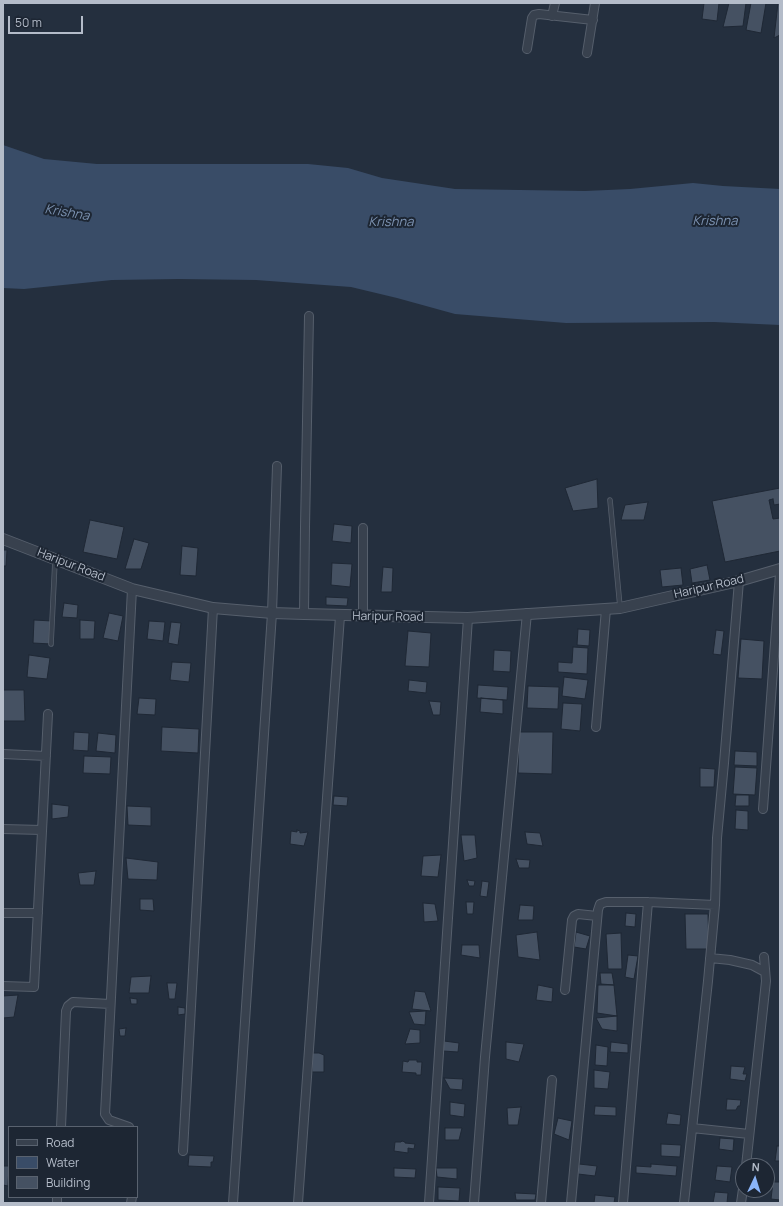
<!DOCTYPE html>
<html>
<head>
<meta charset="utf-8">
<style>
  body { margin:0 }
  #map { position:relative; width:783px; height:1206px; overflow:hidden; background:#242f3e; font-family:Manrope,sans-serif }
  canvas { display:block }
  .frame { position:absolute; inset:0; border:4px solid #b4bcc9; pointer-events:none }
  .legend { position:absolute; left:8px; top:1126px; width:130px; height:72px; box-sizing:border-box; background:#1d2633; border:1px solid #59626f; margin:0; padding:5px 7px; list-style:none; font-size:12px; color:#b4bcc9 }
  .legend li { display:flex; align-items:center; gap:8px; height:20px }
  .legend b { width:20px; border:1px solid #59626f }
  .north { position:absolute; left:735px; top:1158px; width:40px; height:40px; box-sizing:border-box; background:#1d2633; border:1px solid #59626f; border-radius:50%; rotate:4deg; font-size:11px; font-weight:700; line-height:16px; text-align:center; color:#b4bcc9 }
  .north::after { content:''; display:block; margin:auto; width:14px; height:18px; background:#8ab4f8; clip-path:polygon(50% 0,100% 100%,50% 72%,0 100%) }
  .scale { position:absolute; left:8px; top:16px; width:75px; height:18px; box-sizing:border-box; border:2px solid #b4bcc9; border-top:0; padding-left:5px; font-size:12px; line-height:14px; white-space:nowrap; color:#b4bcc9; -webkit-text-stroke:3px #1d2633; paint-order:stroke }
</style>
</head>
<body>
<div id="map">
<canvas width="783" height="1206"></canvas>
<div class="frame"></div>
<ul class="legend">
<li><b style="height:5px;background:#38414e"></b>Road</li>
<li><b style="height:11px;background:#394c67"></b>Water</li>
<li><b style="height:11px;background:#455162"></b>Building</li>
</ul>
<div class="north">N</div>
<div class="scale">50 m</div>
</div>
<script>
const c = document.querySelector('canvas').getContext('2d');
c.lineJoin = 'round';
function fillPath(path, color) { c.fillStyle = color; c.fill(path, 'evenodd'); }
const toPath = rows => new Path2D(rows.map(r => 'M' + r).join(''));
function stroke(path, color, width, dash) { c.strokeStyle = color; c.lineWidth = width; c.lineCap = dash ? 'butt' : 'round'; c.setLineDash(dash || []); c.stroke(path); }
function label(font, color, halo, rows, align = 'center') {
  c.font = font + ' Manrope,sans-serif'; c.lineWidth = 4; c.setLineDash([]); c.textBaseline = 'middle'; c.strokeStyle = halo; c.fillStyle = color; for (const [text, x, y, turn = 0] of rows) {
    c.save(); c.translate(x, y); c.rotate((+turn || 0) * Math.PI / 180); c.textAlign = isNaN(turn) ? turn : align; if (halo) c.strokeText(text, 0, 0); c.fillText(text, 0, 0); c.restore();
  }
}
fillPath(toPath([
  [3,145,44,159,97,164,308,164,348,168,382,178,455,189,585,191,630,189,693,183,723,186,780,189,780,325,714,322,566,323,455,314,397,298,351,287,256,280,179,279,112,280,24,289,3,288]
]), '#394c67');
const building = toPath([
  [704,3,719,3,717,21,702,19,704,3],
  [729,3,746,3,743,26,723,27,729,3],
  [751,3,766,3,761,33,746,30,751,3],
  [778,3,780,3,780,35,774,38,778,3],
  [597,479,598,508,573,511,565,488,597,479],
  [780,488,780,551,725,562,712,501,780,488],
  [773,499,774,505,780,504,780,518,773,519,769,500,773,499],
  [648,502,644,520,621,520,625,505,648,502],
  [90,520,124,527,117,559,83,552,90,520],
  [334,524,352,526,351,543,332,541,334,524],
  [134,539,149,543,141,569,125,569,134,539],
  [182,546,198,548,196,576,180,575,182,546],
  [3,550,7,550,6,566,3,566,3,550],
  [332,563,352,564,350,587,331,585,332,563],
  [707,565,710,580,692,583,690,569,707,565],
  [383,567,393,568,392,592,381,592,383,567],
  [681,568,683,585,662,587,660,570,681,568],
  [326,597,348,598,347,606,326,605,326,597],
  [64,603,78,605,77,618,62,617,64,603],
  [109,613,123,616,118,641,103,638,109,613],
  [34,620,52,621,51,644,33,643,34,620],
  [80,620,95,621,94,639,80,639,80,620],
  [149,621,165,622,163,641,147,639,149,621],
  [171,622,181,623,178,645,168,643,171,622],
  [578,629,590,630,589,646,577,645,578,629],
  [716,630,724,631,721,655,713,654,716,630],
  [408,631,431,633,429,667,405,666,408,631],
  [741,639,764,641,762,679,738,678,741,639],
  [573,647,588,648,587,674,558,672,558,662,572,663,573,647],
  [494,650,511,651,510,672,493,671,494,650],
  [29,655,50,658,47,679,27,677,29,655],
  [172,662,191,663,189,682,170,680,172,662],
  [564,677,588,680,585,699,562,696,564,677],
  [409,680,427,682,426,693,408,691,409,680],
  [478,685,508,687,507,700,477,698,478,685],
  [528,686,559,687,558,709,527,708,528,686],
  [3,690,24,690,25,721,3,721,3,690],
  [139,698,156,699,155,715,137,714,139,698],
  [481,698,503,700,503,714,480,712,481,698],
  [429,701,441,702,440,715,433,715,429,701],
  [563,703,582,704,580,731,561,729,563,703],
  [162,727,199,729,198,753,161,751,162,727],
  [74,732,89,733,88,751,73,750,74,732],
  [519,732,553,732,552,774,518,773,519,732],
  [98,733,116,735,115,753,96,751,98,733],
  [735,751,757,752,757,766,734,765,735,751],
  [84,756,111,757,110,774,83,773,84,756],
  [735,767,757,768,755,795,733,794,735,767],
  [700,768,715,769,714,787,700,787,700,768],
  [736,795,749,795,749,806,735,806,736,795],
  [334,796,348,797,347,806,333,805,334,796],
  [52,804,69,806,68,817,52,819,52,804],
  [127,806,151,807,151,826,128,825,127,806],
  [736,810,748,811,748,830,735,829,736,810],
  [297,830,300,831,300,833,308,832,304,846,290,844,291,831,297,832,297,830],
  [525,832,540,833,543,846,527,844,525,832],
  [461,835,475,835,477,858,464,861,461,835],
  [441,855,438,877,421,876,423,856,441,855],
  [126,858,158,862,157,880,128,879,126,858],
  [516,859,530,860,529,868,519,868,516,859],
  [96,871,94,885,80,885,78,873,96,871],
  [467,880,475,881,474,886,469,886,467,880],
  [482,881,489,882,487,897,480,896,482,881],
  [140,899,153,899,154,911,140,910,140,899],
  [466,902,474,902,473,914,467,914,466,902],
  [423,903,435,904,438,921,424,922,423,903],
  [520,905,534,906,533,920,518,920,520,905],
  [626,913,636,914,635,927,625,926,626,913],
  [685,914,708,914,709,949,686,949,685,914],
  [537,932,540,960,518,957,516,935,537,932],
  [576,932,590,936,586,949,574,947,576,932],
  [621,933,622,969,608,969,606,934,621,933],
  [462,945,479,945,480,958,461,955,462,945],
  [628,955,638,956,634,979,625,977,628,955],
  [600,973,612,973,614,985,601,984,600,973],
  [151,976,149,993,129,993,131,977,151,976],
  [167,983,177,983,175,999,169,999,167,983],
  [538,985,553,988,552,1002,536,1000,538,985],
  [598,985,614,985,617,1016,597,1013,598,985],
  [415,991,425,992,431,1011,412,1009,415,991],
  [18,995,14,1017,3,1018,3,996,18,995],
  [130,998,137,999,137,1004,131,1004,130,998],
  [178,1007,185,1008,185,1014,178,1015,178,1007],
  [426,1011,425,1025,414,1024,409,1012,426,1011],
  [617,1016,617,1031,602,1029,596,1018,617,1016],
  [126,1028,125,1036,120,1036,119,1029,126,1028],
  [410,1029,420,1030,420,1043,405,1044,410,1029],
  [444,1041,459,1043,458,1052,443,1051,444,1041],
  [506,1042,524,1044,519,1062,506,1059,506,1042],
  [611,1042,628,1044,628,1053,610,1052,611,1042],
  [596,1045,608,1047,607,1066,595,1065,596,1045],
  [312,1053,319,1053,324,1055,324,1072,312,1072,312,1053],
  [409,1060,417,1060,417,1062,422,1062,421,1075,416,1075,416,1073,402,1072,403,1061,408,1062,409,1060],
  [731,1066,745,1067,743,1074,747,1074,745,1081,730,1079,731,1066],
  [594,1070,610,1072,608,1089,594,1088,594,1070],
  [444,1078,463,1079,462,1090,450,1089,444,1078],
  [727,1099,741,1100,740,1106,738,1106,736,1110,726,1110,727,1099],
  [450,1102,465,1104,464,1117,450,1115,450,1102],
  [595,1106,616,1107,616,1116,594,1115,595,1106],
  [521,1107,518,1125,508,1125,507,1108,521,1107],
  [668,1113,681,1115,680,1125,666,1124,668,1113],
  [558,1118,572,1121,569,1140,554,1134,558,1118],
  [445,1128,462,1128,459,1140,445,1140,445,1128],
  [720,1138,734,1139,733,1151,719,1149,720,1138],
  [402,1141,405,1142,405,1143,415,1144,414,1149,408,1148,408,1153,394,1151,395,1142,401,1142,402,1141],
  [661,1144,681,1145,680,1157,661,1156,661,1144],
  [777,1146,780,1146,780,1161,775,1161,777,1146],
  [189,1155,214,1156,213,1162,211,1162,211,1167,188,1166,189,1155],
  [579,1164,597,1166,595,1176,578,1174,579,1164],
  [651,1164,677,1166,676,1176,636,1173,636,1166,651,1167,651,1164],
  [3,1166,9,1166,8,1186,3,1185,3,1166],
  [717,1166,732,1167,730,1182,715,1180,717,1166],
  [394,1168,416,1169,415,1178,394,1177,394,1168],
  [436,1168,457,1168,457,1179,437,1177,436,1168],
  [773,1182,780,1182,780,1200,771,1199,773,1182],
  [438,1187,460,1188,459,1201,438,1200,438,1187],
  [715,1192,728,1193,727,1203,713,1203,715,1192],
  [515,1193,536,1194,535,1200,516,1200,515,1193],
  [595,1195,615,1197,614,1203,594,1203,595,1195]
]);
fillPath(building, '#455162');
stroke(building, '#1f2835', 1);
const service = toPath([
  [610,500,620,607],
  [51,644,55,560]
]);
const minor = toPath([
  [552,16,555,3],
  [527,49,532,18,534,15,539,14,593,20],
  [587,53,595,3],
  [304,614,305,527,309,316],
  [363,616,363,528],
  [596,727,606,609],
  [3,754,46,756],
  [763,809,780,573],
  [3,829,42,830],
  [3,913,38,913],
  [710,958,730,960,752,965,765,972],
  [3,986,34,987,48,714],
  [565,990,572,920,574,916,578,914,597,916],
  [61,1127,66,1011,68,1006,73,1002,110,1004],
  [129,1127,109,1120,105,1114,132,589],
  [692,1128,749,1134],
  [183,1151,213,608],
  [746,1166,766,981,764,957],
  [57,1203,57,1197],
  [131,1203,132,1197],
  [233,1203,272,613,277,466],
  [298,1203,340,616],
  [429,1203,468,618],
  [474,1203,485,1057,527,613],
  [541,1203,552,1080],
  [571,1203,598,910,600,904,606,902,648,902,715,905],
  [623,1203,648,902],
  [684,1203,708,981,715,905,717,838,724,763,739,581],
  [741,1203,743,1189]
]);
const tertiary = toPath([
  [3,539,132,589,213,608,272,613,304,614,468,618,620,608,739,581,780,569]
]);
stroke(service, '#565f6c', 5.5);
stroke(minor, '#565f6c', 10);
stroke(tertiary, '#565f6c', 12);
stroke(service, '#38414e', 4);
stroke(minor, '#38414e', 8);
stroke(tertiary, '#38414e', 10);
label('12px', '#b4bcc9', '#1d2633', [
  ["Haripur Road",71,565,21],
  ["Haripur Road",709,587,-13],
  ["Haripur Road",388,617,1]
]);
label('italic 13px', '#7c92b1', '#1d2633', [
  ["Krishna",67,213,9],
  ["Krishna",715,221],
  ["Krishna",391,222]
]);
</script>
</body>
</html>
